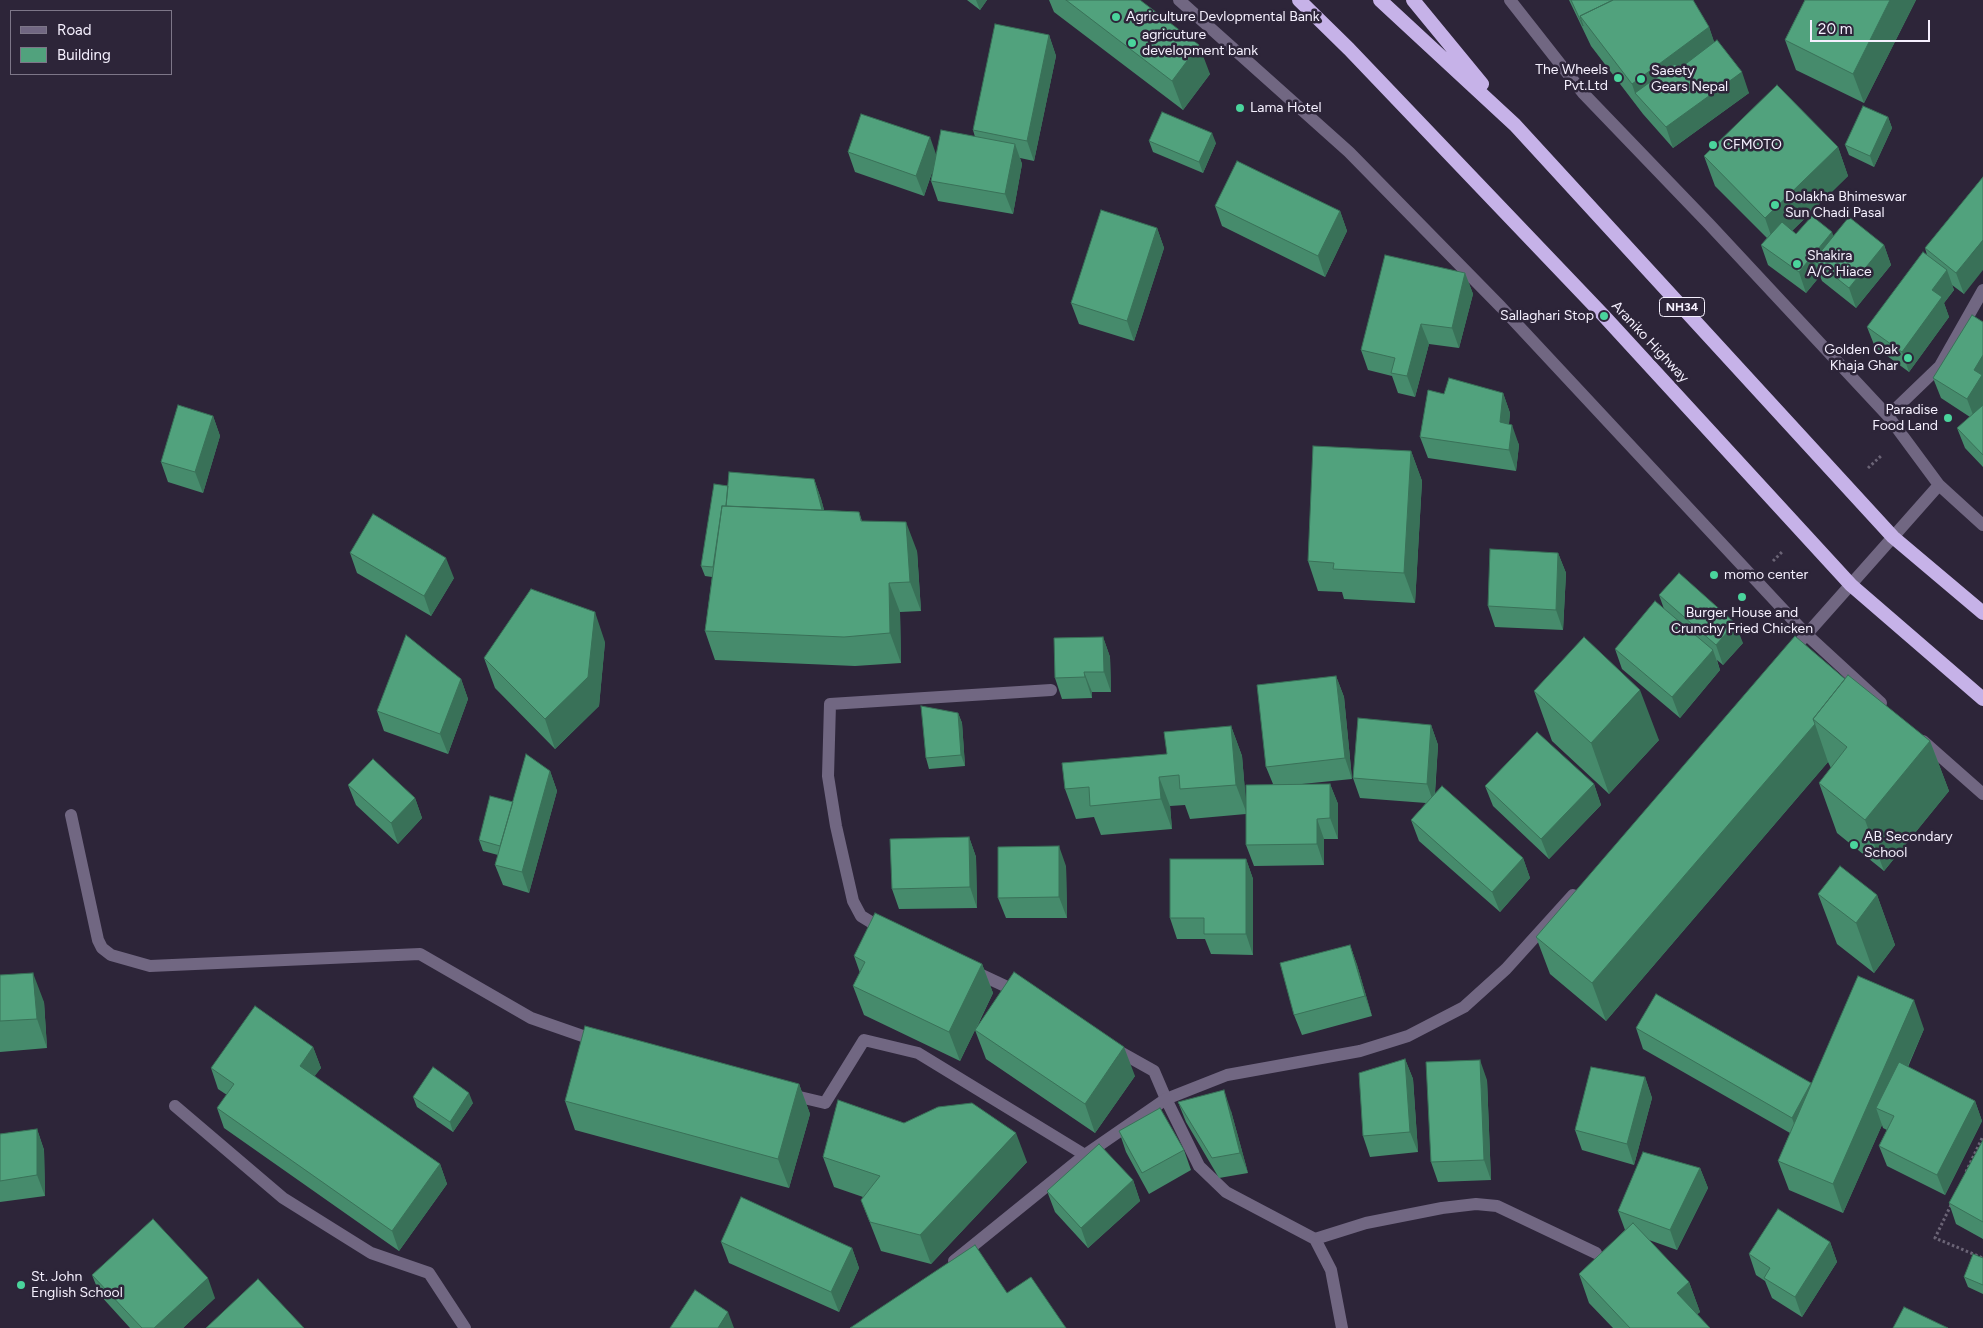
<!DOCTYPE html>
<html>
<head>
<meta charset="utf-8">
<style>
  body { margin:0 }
  #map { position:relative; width:1983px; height:1328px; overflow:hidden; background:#2d2539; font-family:Figtree,sans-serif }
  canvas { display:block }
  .legend { position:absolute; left:10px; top:10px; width:162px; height:65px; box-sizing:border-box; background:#2d2539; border:1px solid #7d7688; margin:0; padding:6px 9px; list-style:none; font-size:15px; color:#f5f0fe }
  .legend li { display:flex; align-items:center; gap:10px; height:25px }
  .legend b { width:25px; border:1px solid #7d7688 }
  .scale { position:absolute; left:1810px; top:20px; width:120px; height:22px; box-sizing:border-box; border:2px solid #f5f0fe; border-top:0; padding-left:6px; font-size:15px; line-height:18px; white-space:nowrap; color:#f5f0fe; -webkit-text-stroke:4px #2d2539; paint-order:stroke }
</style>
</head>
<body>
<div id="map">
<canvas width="1983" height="1328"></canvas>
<ul class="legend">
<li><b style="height:6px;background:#716782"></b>Road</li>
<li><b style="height:14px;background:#51a27d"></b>Building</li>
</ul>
<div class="scale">20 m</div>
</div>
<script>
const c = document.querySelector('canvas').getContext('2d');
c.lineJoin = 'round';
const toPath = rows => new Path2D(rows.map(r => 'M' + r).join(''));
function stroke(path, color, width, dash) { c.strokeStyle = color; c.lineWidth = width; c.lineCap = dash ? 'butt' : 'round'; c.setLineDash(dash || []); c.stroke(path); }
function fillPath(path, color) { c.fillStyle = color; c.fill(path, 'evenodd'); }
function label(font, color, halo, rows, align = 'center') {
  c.font = font + ' Figtree,sans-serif'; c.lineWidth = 5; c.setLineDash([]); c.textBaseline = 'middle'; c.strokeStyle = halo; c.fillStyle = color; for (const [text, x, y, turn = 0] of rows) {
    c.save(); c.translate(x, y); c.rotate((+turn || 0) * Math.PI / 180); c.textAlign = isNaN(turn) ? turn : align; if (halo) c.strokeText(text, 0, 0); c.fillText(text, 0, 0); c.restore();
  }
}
stroke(toPath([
  [1868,468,1882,455],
  [1773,561,1783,551],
  [1966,1172,1983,1136],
  [1951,1205,1935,1238,1983,1258]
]), '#6b6476', 3, [2.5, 2.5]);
stroke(toPath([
  [1179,0,1349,152,1501,307,1806,634,1881,703],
  [1510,0,1583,93,1709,224,1888,416,1939,485],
  [1888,416,1940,366,1983,290],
  [1893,537,1939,485,1983,525],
  [1923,741,1983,794],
  [884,930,861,916,853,901,836,826,828,776,830,704,1051,690],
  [973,971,1020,993],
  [1113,1048,1154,1071,1166,1099],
  [175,1106,283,1198,371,1253,429,1273,465,1328]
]), '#716782', 12);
stroke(toPath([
  [71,815,98,940,102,948,111,955,150,966,420,954,531,1018,597,1041],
  [787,1094,825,1103,864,1040,918,1053,1085,1155],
  [1166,1099,1199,1166,1226,1192,1315,1239,1331,1270,1342,1328],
  [1315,1239,1366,1223,1442,1208,1476,1204,1497,1206,1596,1253]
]), '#716782', 12);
stroke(toPath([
  [1790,653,1893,537],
  [954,1261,1085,1155,1166,1099,1227,1075,1360,1051,1408,1036,1464,1007,1506,969,1573,895]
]), '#716782', 12);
stroke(toPath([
  [1299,0,1349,49,1604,316,1851,585,1983,699],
  [1380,0,1515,125,1893,537,1983,613],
  [1413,0,1482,84]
]), '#c6b2e8', 14);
fillPath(toPath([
  [967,0,987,0,980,10],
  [1049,0,1140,0,1210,74,1183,110,1054,12],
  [1569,0,1693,0,1709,27,1714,42,1749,93,1673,148,1643,114,1591,46],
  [1805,0,1916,0,1864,103,1796,70,1785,40],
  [1049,35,1056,56,1034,161,1020,158,1022,164,1013,214,938,201,931,181,934,167,924,196,855,172,848,152,936,154,975,137,973,130],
  [1888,117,1892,128,1874,167,1849,155,1845,145],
  [1149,141,1216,143,1203,173,1153,152],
  [1838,147,1848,176,1792,231,1796,234,1834,236,1884,245,1891,265,1856,308,1822,281,1820,276,1806,293,1768,265,1761,245,1767,238,1715,186,1704,156],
  [1983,177,1964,294,1952,285,1954,290,1944,303,1949,317,1909,372,1875,347,1867,327,1927,255,1925,248],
  [1215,206,1340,211,1347,231,1325,277,1222,226],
  [1157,228,1164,248,1134,341,1079,324,1071,303],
  [1465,273,1473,294,1459,348,1429,344,1415,397,1398,393,1392,376,1368,370,1361,350],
  [1983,322,1983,467,1965,448,1957,428,1970,417,1941,398,1933,378],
  [1503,393,1510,413,1509,424,1519,445,1516,471,1428,458,1420,437,1444,394],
  [213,416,220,436,203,493,168,482,161,462],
  [1411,451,1422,481,1415,603,1344,599,1342,592,1318,591,1308,561],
  [814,479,821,499,824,510,859,512,862,521,917,551,921,611,900,612,901,663,855,666,715,660,705,631,712,577,705,576,701,566,728,486],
  [350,553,454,578,431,616,357,573],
  [1558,553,1566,573,1563,630,1495,627,1488,606],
  [1659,595,1743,643,1723,665,1717,660,1720,670,1680,718,1622,669,1615,649,1664,609],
  [1103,637,1110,657,1111,692,1092,692,1092,698,1062,699,1055,678],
  [605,642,599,706,555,749,495,688,484,658],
  [1336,676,1344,697,1352,779,1302,784,1330,784,1338,804,1338,839,1324,839,1324,865,1254,866,1246,845,1246,814,1190,819,1185,805,1170,806,1172,829,1101,835,1094,817,1076,819,1065,789,1167,754,1231,726,1242,756,1246,804,1273,784,1266,767],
  [461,679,468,699,448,754,384,731,377,711],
  [1845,679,1930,741,1949,791,1884,871,1837,833,1819,783,1831,768,1828,762,1606,1021,1550,974,1536,937],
  [1534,691,1659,740,1609,794,1552,741],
  [958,713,962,723,965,766,929,769,926,758],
  [1431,725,1438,745,1435,794,1523,858,1530,878,1500,912,1419,841,1411,820,1426,803,1360,798,1353,778],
  [550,771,557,791,529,893,503,885,495,865,498,855,483,851,479,840,513,802],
  [1594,784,1601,805,1549,859,1493,806,1485,786],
  [348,785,415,798,422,818,398,844,356,805],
  [969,837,976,857,977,908,899,909,892,889],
  [1246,859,1253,879,1253,955,1211,954,1205,939,1177,939,1170,918],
  [1066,866,1067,918,1006,918,998,898],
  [1818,894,1877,895,1895,945,1874,973,1837,944],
  [1350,945,1357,965,1372,1016,1302,1035,1294,1015],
  [854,956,982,964,993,993,976,1029,1135,1076,1095,1133,986,1059,975,1030,960,1061,864,1015,853,986,860,973],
  [0,975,44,1002,47,1048,0,1052],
  [1636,1028,1811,1083,1924,1029,1908,1067,1975,1101,1982,1121,1945,1195,1887,1166,1879,1146,1887,1130,1883,1128,1882,1125,1843,1213,1789,1190,1778,1161,1790,1133,1643,1049],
  [313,1047,321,1068,314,1076,440,1164,447,1184,399,1251,224,1128,217,1108,227,1095,218,1089,211,1068],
  [1405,1059,1413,1079,1418,1152,1370,1157,1363,1136],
  [1645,1077,1652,1098,1634,1165,1582,1150,1575,1130],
  [1487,1080,1491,1180,1438,1182,1431,1162],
  [799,1084,810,1114,789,1188,575,1130,565,1101],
  [413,1097,473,1103,453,1132,417,1107],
  [1178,1102,1231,1111,1248,1173,1219,1178,1186,1122],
  [904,1123,1027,1162,931,1264,881,1251,861,1200,863,1197,834,1187,823,1157],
  [37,1129,44,1150,45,1196,0,1202,0,1134],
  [1119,1131,1184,1150,1191,1170,1149,1194,1126,1152],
  [1983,1140,1983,1239,1956,1224,1949,1203],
  [1700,1168,1708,1188,1677,1250,1649,1240,1689,1282,1700,1312,1697,1314,1710,1328,1613,1328,1589,1303,1579,1274,1625,1230,1618,1211],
  [1133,1180,1140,1201,1088,1248,1055,1212,1047,1191],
  [721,1242,852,1248,859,1268,839,1312,729,1263],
  [1830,1242,1837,1262,1802,1317,1772,1298,1765,1281,1756,1275,1749,1254],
  [1983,1258,1983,1294,1968,1287,1964,1277],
  [92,1275,215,1298,183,1328,130,1328,100,1295]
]), '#468b6c');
fillPath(toPath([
  [976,0,987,0,980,10],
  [1890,0,1916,0,1864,103,1853,74],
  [1709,27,1719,56,1635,93,1632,84],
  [1049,35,1056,56,1034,161,1027,141],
  [1199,45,1210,74,1183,110,1172,81],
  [1742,72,1749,93,1673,148,1666,127],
  [1888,117,1892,128,1874,167,1870,156],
  [1212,133,1216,143,1203,173,1199,162],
  [930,137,937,157,924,196,916,176],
  [1015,144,1022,164,1013,214,1005,194],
  [1838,147,1848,176,1775,247,1765,218],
  [1340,211,1347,231,1325,277,1318,256],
  [1157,228,1164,248,1134,341,1127,321],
  [1832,232,1840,252,1814,260,1820,276,1806,293,1799,272],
  [1983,240,1983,270,1964,294,1956,273],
  [1884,245,1891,265,1856,308,1849,288],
  [1947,270,1954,290,1944,303,1949,317,1909,372,1902,352,1932,290],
  [1465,273,1473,294,1459,348,1452,328],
  [1421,324,1429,344,1415,397,1407,376],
  [1983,355,1983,406,1975,420,1967,399,1974,370],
  [1503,393,1510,413,1507,442,1500,422],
  [213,416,220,436,203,493,195,472],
  [1512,425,1519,445,1516,471,1509,450],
  [1411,451,1422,481,1415,603,1404,573],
  [814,479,821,499,833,541,825,521],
  [906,522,917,551,921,611,910,582],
  [1558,553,1566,573,1563,630,1556,610],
  [446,558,454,578,431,616,424,596],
  [889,583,900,612,901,663,890,633],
  [595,612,605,642,599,706,555,749,545,719],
  [1735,623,1743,643,1723,665,1716,645],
  [1103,637,1110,657,1111,692,1104,672],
  [1713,650,1720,670,1680,718,1672,697],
  [1084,672,1092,692,1092,698,1085,677],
  [1336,676,1344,697,1352,779,1345,758],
  [461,679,468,699,448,754,440,734],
  [1640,690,1659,740,1609,794,1591,743],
  [958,713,962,723,965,766,961,755],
  [1815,724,1828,762,1606,1021,1592,983],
  [1431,725,1438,745,1434,804,1427,784],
  [1231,726,1242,756,1247,814,1236,785],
  [1930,741,1949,791,1884,871,1865,820],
  [550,771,557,791,529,893,522,872],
  [1159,777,1170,806,1172,829,1161,799],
  [1330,784,1338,804,1338,839,1330,818],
  [1594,784,1601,805,1549,859,1541,839],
  [415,798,422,818,398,844,391,823],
  [1317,819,1324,839,1324,865,1317,844],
  [969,837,976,857,977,908,970,887],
  [1059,846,1066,866,1067,918,1059,897],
  [1523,858,1530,878,1500,912,1492,892],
  [1246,859,1253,879,1253,955,1246,934],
  [1877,895,1895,945,1874,973,1856,923],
  [1350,945,1357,965,1372,1016,1365,996],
  [982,964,993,993,960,1061,949,1032],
  [33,973,44,1002,47,1048,37,1019],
  [1914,1000,1924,1029,1887,1113,1876,1108,1882,1125,1843,1213,1833,1184],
  [313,1047,321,1068,307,1086,300,1066],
  [1124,1047,1135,1076,1095,1133,1085,1104],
  [1405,1059,1413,1079,1418,1152,1410,1132],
  [1480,1060,1487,1080,1491,1180,1484,1160],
  [1645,1077,1652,1098,1634,1165,1627,1144],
  [1811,1083,1799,1138,1792,1118],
  [799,1084,810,1114,789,1188,778,1159],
  [1224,1090,1231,1111,1248,1173,1240,1153],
  [469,1093,473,1103,453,1132,450,1122],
  [1975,1101,1982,1121,1945,1195,1937,1175],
  [37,1129,44,1150,45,1196,37,1175],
  [1016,1133,1027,1162,931,1264,920,1235],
  [440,1164,447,1184,399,1251,392,1231],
  [1700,1168,1708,1188,1677,1250,1670,1230],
  [1133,1180,1140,1201,1088,1248,1081,1228],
  [1830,1242,1837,1262,1802,1317,1795,1297],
  [852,1248,859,1268,839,1312,831,1292],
  [208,1278,215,1298,183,1328,154,1328],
  [1689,1282,1700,1312,1688,1323,1677,1293],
  [728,1312,734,1328,718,1328]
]), '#397158');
const building = toPath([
  [1066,0,1140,0,1199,45,1172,81,1066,0],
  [1571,0,1613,0,1580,16,1583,26,1571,0],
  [1613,0,1693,0,1709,27,1632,84,1580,16,1613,0],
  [1805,0,1890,0,1853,74,1785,40,1805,0],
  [995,24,1049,35,1027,141,973,130,995,24],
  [1717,40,1742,72,1666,127,1635,93,1675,64,1679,69,1717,40],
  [1777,85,1838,147,1765,218,1704,156,1777,85],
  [1863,106,1888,117,1870,156,1845,145,1863,106],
  [1162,112,1212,133,1199,162,1149,141,1162,112],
  [861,114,930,137,916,176,848,152,861,114],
  [941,130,1015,144,1005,194,931,181,941,130],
  [1237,161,1340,211,1318,256,1215,206,1237,161],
  [1983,177,1983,240,1956,273,1925,248,1983,177],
  [1101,210,1157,228,1127,321,1071,303,1101,210],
  [1812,216,1832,232,1799,272,1761,245,1782,222,1796,234,1812,216],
  [1849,217,1884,245,1849,288,1814,260,1849,217],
  [1923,252,1947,270,1932,290,1942,297,1902,352,1867,327,1923,252],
  [1385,255,1465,273,1452,328,1421,324,1407,376,1391,373,1395,358,1361,350,1385,255],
  [1972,315,1983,322,1983,355,1974,370,1982,375,1967,399,1933,378,1972,315],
  [1449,378,1503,393,1500,422,1512,425,1509,450,1420,437,1428,390,1444,394,1449,378],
  [178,405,213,416,195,472,161,462,178,405],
  [1983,405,1983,455,1957,428,1983,405],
  [1313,446,1411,451,1404,573,1333,569,1334,563,1308,561,1313,446],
  [729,472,814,479,822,510,726,506,729,472],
  [714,484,728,486,726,506,722,506,713,567,701,566,714,484],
  [722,506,859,512,861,521,906,522,910,582,889,583,890,633,844,637,705,631,722,506],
  [373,514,446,558,424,596,350,553,373,514],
  [1490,549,1558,553,1556,610,1488,606,1490,549],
  [1679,573,1735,623,1716,645,1659,595,1679,573],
  [531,589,595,612,588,677,545,719,484,658,531,589],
  [1655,601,1713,650,1672,697,1615,649,1655,601],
  [406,635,461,679,440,734,377,711,406,635],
  [1795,636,1845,679,1813,719,1815,724,1592,983,1536,937,1795,636],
  [1103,637,1104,672,1084,672,1085,677,1055,678,1054,638,1103,637],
  [1584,637,1640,690,1591,743,1534,691,1584,637],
  [1848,675,1930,741,1865,820,1819,783,1847,747,1813,719,1848,675],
  [1336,676,1345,758,1266,767,1257,685,1336,676],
  [921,706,958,713,961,755,926,758,921,706],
  [1358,718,1431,725,1427,784,1353,778,1358,718],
  [1231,726,1236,785,1180,789,1179,775,1159,777,1161,799,1090,806,1089,787,1065,789,1062,763,1167,754,1164,732,1231,726],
  [1537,732,1594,784,1541,839,1485,786,1537,732],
  [526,754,550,771,522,872,495,865,526,754],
  [373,759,415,798,391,823,348,785,373,759],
  [1330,784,1330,818,1317,819,1317,844,1246,845,1246,785,1330,784],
  [1442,786,1523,858,1492,892,1411,820,1442,786],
  [490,796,513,802,500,846,479,840,490,796],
  [969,837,970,887,892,889,890,839,969,837],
  [1059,846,1059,897,998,898,998,847,1059,846],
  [1170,859,1246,859,1246,934,1204,934,1204,918,1170,918,1170,859],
  [1840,866,1877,895,1856,923,1818,894,1840,866],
  [875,913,982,964,949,1032,853,986,865,962,854,956,875,913],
  [1350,945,1365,996,1294,1015,1280,963,1350,945],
  [1014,972,1124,1047,1085,1104,975,1030,1014,972],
  [33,973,37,1019,0,1021,0,975,33,973],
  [1858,976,1914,1000,1833,1184,1778,1161,1858,976],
  [1656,994,1811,1083,1792,1118,1636,1028,1656,994],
  [255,1006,313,1047,300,1066,440,1164,392,1231,217,1108,234,1084,211,1068,255,1006],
  [585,1026,799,1084,778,1159,565,1101,585,1026],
  [1405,1059,1410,1132,1363,1136,1359,1073,1405,1059],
  [1480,1060,1484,1160,1431,1162,1426,1062,1480,1060],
  [1899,1062,1975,1101,1937,1175,1879,1146,1894,1116,1876,1108,1899,1062],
  [433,1067,469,1093,450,1122,413,1097,433,1067],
  [1591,1067,1645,1077,1627,1144,1575,1130,1591,1067],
  [1224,1090,1240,1153,1212,1158,1178,1102,1224,1090],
  [838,1100,904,1123,938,1107,972,1103,1016,1133,920,1235,870,1222,861,1200,880,1176,823,1157,838,1100],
  [1160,1108,1184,1150,1142,1173,1119,1131,1160,1108],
  [37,1129,37,1175,0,1181,0,1134,37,1129],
  [1983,1140,1983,1222,1949,1203,1983,1140],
  [1099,1144,1133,1180,1081,1228,1047,1191,1099,1144],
  [1643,1152,1700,1168,1670,1230,1618,1211,1643,1152],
  [741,1197,852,1248,831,1292,721,1242,741,1197],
  [1778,1209,1830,1242,1795,1297,1764,1278,1770,1268,1749,1254,1778,1209],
  [153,1219,208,1278,154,1328,142,1328,92,1275,153,1219],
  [1633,1223,1689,1282,1677,1293,1710,1328,1630,1328,1579,1274,1633,1223],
  [975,1245,1007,1293,1031,1277,1066,1328,850,1328,975,1245],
  [1973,1254,1983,1258,1983,1285,1964,1277,1973,1254],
  [258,1279,304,1328,206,1328,258,1279],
  [695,1290,728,1312,718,1328,670,1328,695,1290],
  [1904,1307,1948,1328,1893,1328,1904,1307]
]);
fillPath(building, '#51a27d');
stroke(building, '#397158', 1);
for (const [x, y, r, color] of [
  [1116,17,5,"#4ad49c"],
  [1132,43,5,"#4ad49c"],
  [1618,78,5,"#4ad49c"],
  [1641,79,5,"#4ad49c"],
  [1240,108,5,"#4ad49c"],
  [1713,145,5,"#4ad49c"],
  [1775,205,5,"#4ad49c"],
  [1797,264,5,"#4ad49c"],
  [1604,316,5,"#4ad49c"],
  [1908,358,5,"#4ad49c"],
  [1948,418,5,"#4ad49c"],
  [1714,575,5,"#4ad49c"],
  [1742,597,5,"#4ad49c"],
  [1854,845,5,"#4ad49c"],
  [21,1285,5,"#4ad49c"]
]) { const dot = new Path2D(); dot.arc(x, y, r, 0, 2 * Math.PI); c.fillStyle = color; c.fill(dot); stroke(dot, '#2d2539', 2); }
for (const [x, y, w] of [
  [1682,307,45]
]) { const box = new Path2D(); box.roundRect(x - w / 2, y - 9.5, w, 19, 4); c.fillStyle = '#2d2539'; c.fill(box); stroke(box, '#f5f0fe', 1); }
label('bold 12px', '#f5f0fe', null, [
  ["NH34",1682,307]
]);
label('14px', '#f5f0fe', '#2d2539', [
  ["Agriculture Devlopmental Bank",1126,17],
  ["agricuture",1142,35],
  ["development bank",1142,51],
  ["The Wheels",1608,70,"right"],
  ["Pvt.Ltd",1608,86,"right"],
  ["Saeety",1651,71],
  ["Gears Nepal",1651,87],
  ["Lama Hotel",1250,108],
  ["CFMOTO",1723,145],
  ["Dolakha Bhimeswar",1785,197],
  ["Sun Chadi Pasal",1785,213],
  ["Shakira",1807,256],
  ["A/C Hiace",1807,272],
  ["Sallaghari Stop",1594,316,"right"],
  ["Golden Oak",1898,350,"right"],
  ["Khaja Ghar",1898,366,"right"],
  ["Paradise",1938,410,"right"],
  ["Food Land",1938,426,"right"],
  ["momo center",1724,575],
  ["Burger House and",1742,613,"center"],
  ["Crunchy Fried Chicken",1742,629,"center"],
  ["AB Secondary",1864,837],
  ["School",1864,853],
  ["St. John",31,1277],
  ["English School",31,1293]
], 'left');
label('14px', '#f5f0fe', '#2d2539', [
  ["Araniko Highway",1650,342,47]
]);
</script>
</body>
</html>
